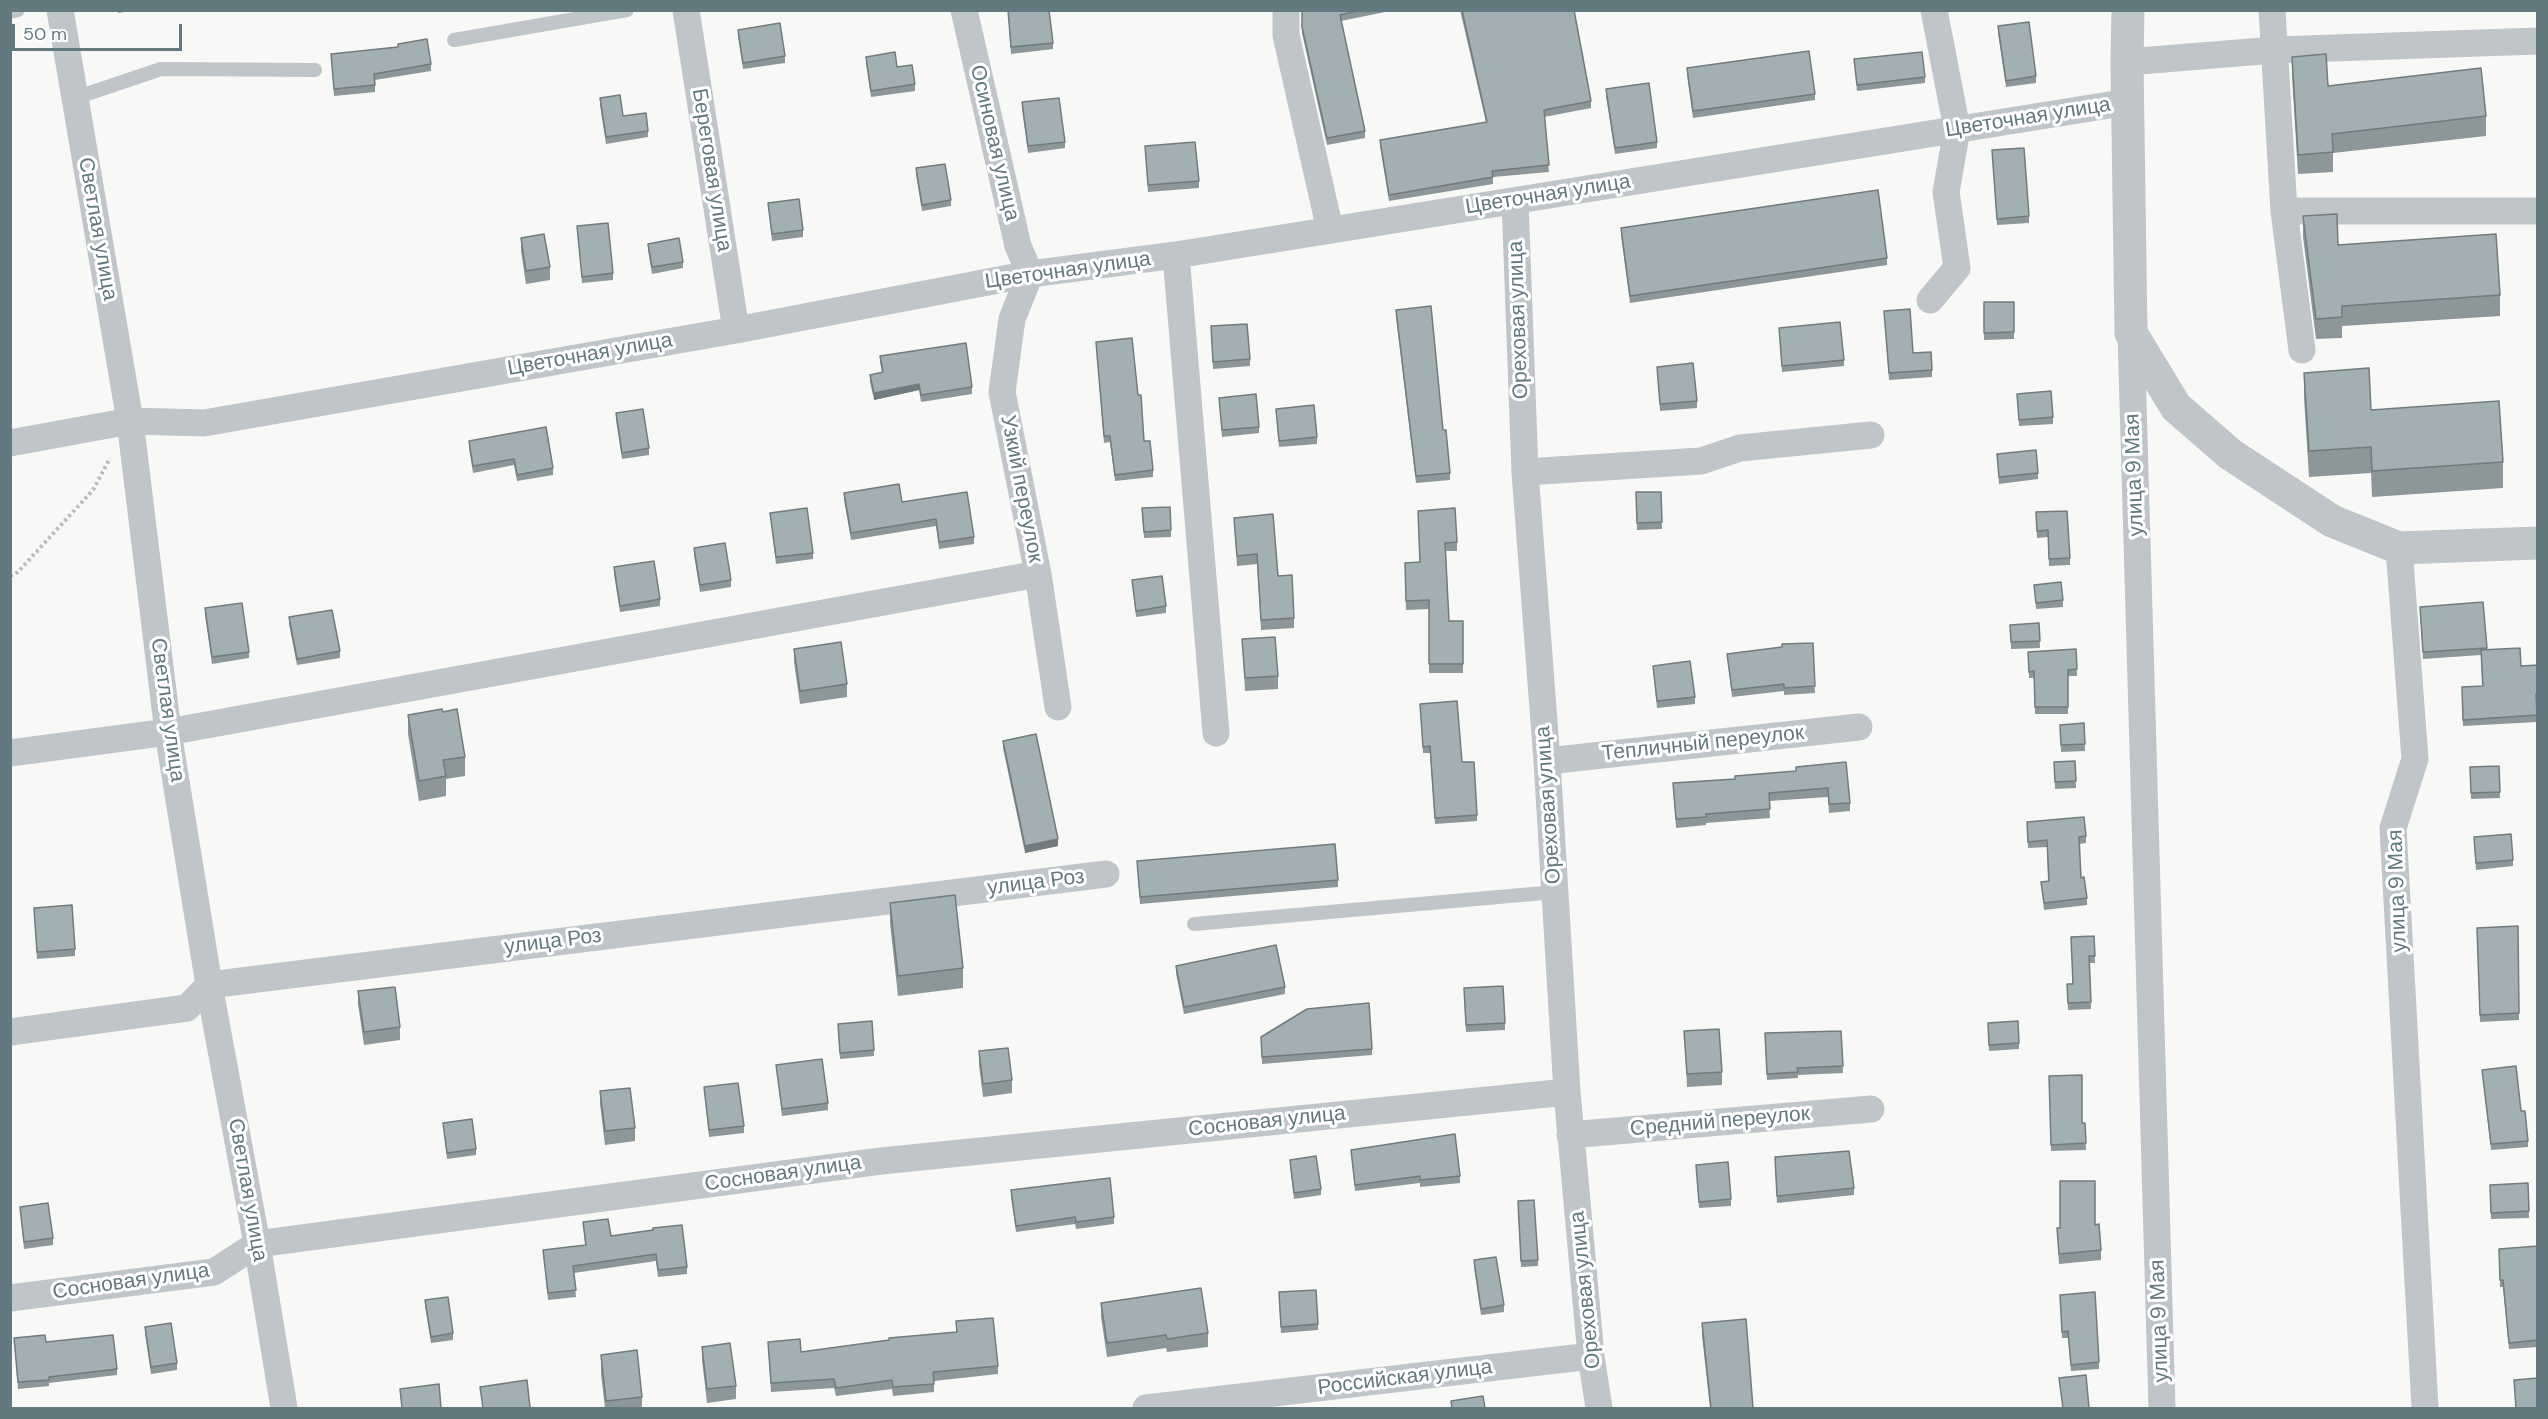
<!DOCTYPE html>
<html>
<head>
<meta charset="utf-8">
<style>
  body { margin:0 }
  #map { position:relative; width:2548px; height:1419px; overflow:hidden; background:#f8f8f6; font-family:"DM Sans",sans-serif }
  canvas { display:block }
  .frame { position:absolute; inset:0; border:12px solid #637980; pointer-events:none }
  .scale { position:absolute; left:12px; top:24px; width:170px; height:27px; box-sizing:border-box; border:3px solid #637980; border-top:0; padding-left:8px; font-size:18px; line-height:21px; white-space:nowrap; color:#637980; -webkit-text-stroke:4px #fff; paint-order:stroke }
</style>
</head>
<body>
<div id="map">
<canvas width="2548" height="1419"></canvas>
<div class="frame"></div>
<div class="scale">50 m</div>
</div>
<script>
const c = document.querySelector('canvas').getContext('2d');
c.lineJoin = 'round';
const toPath = rows => new Path2D(rows.map(r => 'M' + r).join(''));
function stroke(path, color, width, dash) { c.strokeStyle = color; c.lineWidth = width; c.lineCap = dash ? 'butt' : 'round'; c.setLineDash(dash || []); c.stroke(path); }
function fillPath(path, color) { c.fillStyle = color; c.fill(path, 'evenodd'); }
function label(font, color, halo, rows, align = 'center') {
  c.font = font + ' "DM Sans",sans-serif'; c.lineWidth = 6; c.setLineDash([]); c.textBaseline = 'middle'; c.strokeStyle = halo; c.fillStyle = color; for (const [text, x, y, turn = 0] of rows) {
    c.save(); c.translate(x, y); c.rotate((+turn || 0) * Math.PI / 180); c.textAlign = isNaN(turn) ? turn : align; if (halo) c.strokeText(text, 0, 0); c.fillText(text, 0, 0); c.restore();
  }
}
stroke(toPath([
  [10,576,18,572,93,490,110,458]
]), '#b9bec0', 4, [3, 3]);
stroke(toPath([
  [10,12,18,10],
  [454,40,627,10],
  [75,98,161,69,315,70],
  [1194,924,1555,892]
]), '#bfc5c8', 14);
stroke(toPath([
  [60,10,130,421,168,732,209,985,257,1244,284,1408],
  [686,10,736,330],
  [964,10,1018,246,1030,274,1012,319,1002,392,1038,574,1058,707],
  [1286,10,1286,35,1330,230],
  [2272,10,2284,211,2302,350],
  [2127,62,2275,50,2538,41],
  [1515,201,1525,472,1547,761,1567,1092,1591,1356,1599,1408],
  [2284,211,2538,211],
  [1176,255,1216,733],
  [1930,300,1957,268,1946,192,1957,129,1934,10],
  [2131,333,2162,1408],
  [10,443,130,421,204,423,736,330,1030,274,1176,255,2128,102],
  [1525,472,1701,461,1740,448,1871,435],
  [2399,548,2415,759,2393,828,2425,1408],
  [10,753,168,732,1038,574],
  [1547,761,1859,727],
  [10,1032,187,1008,209,985,1106,874],
  [1570,1135,1871,1109],
  [10,1298,214,1272,257,1244,881,1161,1567,1092],
  [1146,1408,1591,1356]
]), '#bfc5c8', 27);
stroke(toPath([
  [2128,10,2127,62,2131,333,2176,407,2230,454,2332,521,2399,548,2538,543]
]), '#bfc5c8', 33);
fillPath(toPath([
  [118,10,136,10,118,13],
  [1008,10,1053,43,1053,49,1011,54],
  [1302,10,1395,10,1341,21,1365,131,1365,138,1327,145,1302,33],
  [1460,10,1574,10,1591,101,1591,108,1544,117,1549,172,1493,177,1493,184,1389,201,1380,146,1380,140,1486,122],
  [1998,26,2036,76,2036,83,2006,87,1998,33],
  [738,30,785,56,785,63,743,69,738,37],
  [331,54,431,64,431,71,375,80,375,92,334,96],
  [866,57,897,67,915,84,915,91,871,97,866,64],
  [2292,57,2328,86,2486,116,2486,136,2333,153,2333,172,2298,174,2292,76],
  [1854,59,1925,77,1925,83,1857,91],
  [1687,68,1815,94,1815,100,1693,118,1687,75],
  [1606,89,1657,142,1657,148,1615,154,1606,96],
  [600,98,623,116,648,131,648,137,606,144,600,105],
  [1022,102,1065,142,1065,148,1028,153,1022,109],
  [1145,146,1199,181,1199,188,1148,192],
  [1992,150,2029,216,2029,223,1997,225],
  [916,168,951,200,951,206,922,211,916,175],
  [768,203,803,230,803,237,772,241],
  [2303,216,2338,245,2500,295,2500,316,2342,326,2342,338,2316,339,2303,237],
  [577,226,613,273,613,280,582,283],
  [1621,228,1887,258,1887,265,1630,303,1621,235],
  [521,238,550,267,550,280,526,284,521,251],
  [648,244,683,262,683,268,652,274,648,250],
  [1984,302,2014,302,2014,339,1984,340],
  [1396,310,1443,430,1450,473,1450,480,1416,483,1396,317],
  [1884,311,1913,353,1932,370,1932,377,1889,380],
  [1211,326,1250,359,1250,366,1213,369],
  [1779,328,1844,360,1844,366,1782,372],
  [1096,342,1138,395,1144,441,1153,470,1153,477,1115,481,1110,442,1104,443],
  [880,356,972,387,972,394,921,402,919,390,874,400,870,382,870,375,882,373,880,362],
  [1657,367,1697,401,1697,408,1660,411],
  [2304,373,2371,410,2503,462,2503,488,2372,497,2371,473,2309,477,2304,398],
  [2017,394,2053,417,2053,424,2019,426],
  [1219,398,1259,427,1259,433,1222,437],
  [1276,409,1317,437,1317,444,1279,447],
  [616,413,649,448,649,455,622,459,616,420],
  [469,441,553,468,553,475,517,481,514,465,473,473,469,448],
  [1997,454,2038,473,2038,479,1999,484],
  [1636,492,1661,492,1662,529,1637,530],
  [844,493,902,502,974,537,974,544,939,549,936,526,851,540,844,500],
  [1418,511,1457,542,1457,551,1446,551,1449,621,1463,621,1463,673,1429,673,1429,609,1406,610,1405,563,1420,562],
  [2036,512,2070,558,2070,565,2049,566,2048,537,2037,538],
  [770,513,813,553,813,559,776,564],
  [1142,515,1171,530,1171,537,1144,538],
  [1234,518,1278,576,1294,618,1294,628,1261,630,1257,564,1237,566],
  [694,548,731,580,731,587,700,592,694,555],
  [614,567,660,599,660,606,620,612,614,574],
  [1132,580,1166,606,1166,613,1136,617],
  [2034,585,2063,600,2063,607,2036,609],
  [2483,602,2487,650,2521,666,2538,665,2538,701,2536,701,2537,722,2463,726,2462,694,2482,686,2481,655,2423,659,2420,607],
  [205,608,249,652,249,658,212,664,205,615],
  [289,617,340,651,340,658,297,665,289,624],
  [2039,623,2040,648,2011,649,2010,625],
  [1242,639,1278,676,1278,689,1245,691],
  [1813,643,1815,693,1784,695,1784,691,1732,697,1727,654],
  [794,649,847,684,847,697,800,704,794,662],
  [2076,649,2077,676,2068,676,2068,714,2035,714,2034,678,2029,678,2028,652],
  [1653,666,1695,697,1695,704,1657,708],
  [1420,704,1462,762,1477,815,1477,821,1435,824,1430,753,1423,753],
  [443,712,465,757,465,776,446,779,446,796,419,801,408,734,408,715],
  [2084,723,2085,751,2061,752,2060,725],
  [1003,741,1058,846,1025,853,1003,748],
  [2075,761,2076,788,2055,789,2054,762],
  [2499,766,2500,798,2471,799,2470,767],
  [1796,767,1850,803,1850,811,1829,813,1828,797,1769,801,1770,818,1706,823,1706,825,1676,828,1673,783,1735,779,1796,771],
  [2027,822,2086,836,2086,843,2079,844,2081,878,2087,898,2087,905,2044,910,2041,882,2048,881,2047,847,2028,848],
  [2474,837,2513,860,2513,866,2476,870],
  [1137,861,1338,880,1338,887,1140,904],
  [890,903,963,968,963,988,898,996,890,923],
  [34,908,75,949,75,956,37,959],
  [2518,926,2519,1020,2480,1022,2477,928],
  [2094,936,2095,963,2090,963,2091,1009,2068,1010,2067,984,2073,984],
  [1176,966,1285,987,1285,994,1184,1014,1176,973],
  [358,991,400,1027,400,1040,364,1045,358,1004],
  [1464,995,1505,1023,1505,1030,1466,1032],
  [1988,1023,2019,1043,2019,1049,1989,1051],
  [838,1024,874,1050,874,1056,840,1059],
  [1684,1031,1722,1072,1722,1085,1687,1087],
  [1841,1031,1843,1073,1798,1075,1798,1078,1767,1080,1765,1040],
  [1261,1037,1372,1049,1372,1055,1262,1064],
  [979,1051,1012,1080,1012,1093,983,1097,979,1065],
  [776,1065,828,1103,828,1110,782,1116],
  [2482,1070,2521,1111,2528,1141,2528,1147,2491,1150],
  [2049,1076,2082,1123,2085,1123,2086,1150,2051,1151],
  [704,1087,744,1126,744,1133,709,1137],
  [600,1091,635,1128,635,1141,605,1145,600,1104],
  [443,1123,476,1149,476,1155,447,1159],
  [1351,1150,1460,1176,1460,1183,1420,1187,1420,1183,1355,1191],
  [1290,1160,1321,1189,1321,1195,1294,1199,1290,1166],
  [1775,1164,1854,1188,1854,1195,1777,1203],
  [1696,1165,1731,1199,1731,1206,1699,1208],
  [2528,1183,2529,1218,2491,1219,2490,1185],
  [1011,1190,1114,1217,1114,1224,1076,1229,1075,1224,1016,1232,1011,1197],
  [20,1207,53,1238,53,1245,24,1249],
  [1518,1208,1538,1260,1538,1266,1521,1267],
  [583,1222,611,1236,687,1267,687,1274,658,1277,656,1261,574,1273,576,1297,548,1300,543,1250,585,1245],
  [2095,1225,2101,1250,2101,1260,2059,1264,2057,1228],
  [2538,1246,2538,1347,2509,1349,2503,1287,2500,1287,2499,1249],
  [1474,1260,1504,1305,1504,1312,1481,1315,1474,1267],
  [1279,1299,1318,1324,1318,1330,1281,1333],
  [425,1300,453,1333,453,1340,431,1343,425,1306],
  [2060,1301,2099,1362,2099,1369,2071,1371,2068,1338,2062,1338],
  [1101,1303,1208,1333,1208,1347,1167,1352,1166,1348,1107,1357,1101,1317],
  [956,1321,998,1366,998,1374,934,1381,934,1392,893,1396,892,1389,836,1396,834,1388,771,1392,768,1342,801,1352,956,1332],
  [1702,1323,1753,1408,1710,1408,1702,1336],
  [145,1327,177,1363,177,1370,151,1374,145,1334],
  [14,1338,46,1342,117,1369,117,1375,49,1383,49,1386,18,1389],
  [702,1347,736,1386,736,1399,707,1403,702,1360],
  [601,1355,642,1397,642,1408,605,1408,601,1374]
]), '#8c979a');
fillPath(toPath([
  [919,384,919,390,874,400,874,393],
  [1058,839,1058,846,1025,853,1025,846]
]), '#727b7d');
const building = toPath([
  [1008,10,1049,10,1053,43,1011,47,1008,10],
  [1302,10,1362,10,1340,15,1365,131,1327,138,1302,27,1302,10],
  [1462,10,1574,10,1591,101,1544,110,1549,165,1492,171,1493,177,1389,195,1380,140,1487,122,1462,10],
  [2029,22,2036,76,2006,81,1998,26,2029,22],
  [780,23,785,56,743,63,738,30,780,23],
  [427,39,431,64,374,74,375,85,334,89,331,54,398,47,398,44,427,39],
  [1809,51,1815,94,1693,111,1687,68,1809,51],
  [895,52,897,67,912,65,915,84,871,91,866,57,895,52],
  [1922,52,1925,77,1857,85,1854,59,1922,52],
  [2326,54,2328,86,2481,68,2486,116,2332,134,2333,152,2298,155,2292,57,2326,54],
  [1649,83,1657,142,1615,148,1606,89,1649,83],
  [620,95,623,116,646,113,648,131,606,137,600,98,620,95],
  [1059,98,1065,142,1028,146,1022,102,1059,98],
  [1195,142,1199,181,1148,185,1145,146,1195,142],
  [2024,148,2029,216,1997,219,1992,150,2024,148],
  [945,164,951,200,922,205,916,168,945,164],
  [1878,190,1887,258,1630,296,1621,228,1878,190],
  [799,199,803,230,772,234,768,203,799,199],
  [2337,214,2338,245,2496,234,2500,295,2342,306,2342,317,2316,319,2303,216,2337,214],
  [608,223,613,273,582,277,577,226,608,223],
  [544,234,550,267,526,271,521,238,544,234],
  [679,238,683,262,652,267,648,244,679,238],
  [1984,302,2014,302,2014,332,1984,333,1984,302],
  [1431,306,1443,430,1446,430,1450,473,1416,476,1396,310,1431,306],
  [1910,309,1913,353,1931,352,1932,370,1889,373,1884,311,1910,309],
  [1840,322,1844,360,1782,366,1779,328,1840,322],
  [1247,324,1250,359,1213,362,1211,326,1247,324],
  [1132,338,1138,395,1141,395,1144,441,1150,441,1153,470,1115,475,1110,436,1104,436,1096,342,1132,338],
  [966,343,972,387,921,395,919,384,874,393,870,375,883,372,880,356,966,343],
  [1693,363,1697,401,1660,404,1657,367,1693,363],
  [2369,368,2371,410,2499,401,2503,462,2372,471,2371,447,2309,451,2304,373,2369,368],
  [2051,391,2053,417,2019,420,2017,394,2051,391],
  [1256,394,1259,427,1222,430,1219,398,1256,394],
  [1314,405,1317,437,1279,441,1276,409,1314,405],
  [643,409,649,448,622,453,616,413,643,409],
  [546,427,553,468,517,475,514,459,473,466,469,441,546,427],
  [2036,450,2038,473,1999,477,1997,454,2036,450],
  [899,484,902,502,967,492,974,537,939,542,936,519,851,533,844,493,899,484],
  [1636,492,1661,492,1662,522,1637,523,1636,492],
  [1170,507,1171,530,1144,532,1142,508,1170,507],
  [807,508,813,553,776,557,770,513,807,508],
  [1455,508,1457,542,1445,543,1449,621,1463,621,1463,664,1429,664,1429,600,1406,601,1405,563,1420,562,1418,511,1455,508],
  [2067,511,2070,558,2049,559,2048,530,2037,531,2036,512,2067,511],
  [1273,514,1278,576,1292,575,1294,618,1261,620,1257,554,1237,556,1234,518,1273,514],
  [725,543,731,580,700,585,694,548,725,543],
  [654,561,660,599,620,606,614,567,654,561],
  [1162,576,1166,606,1136,611,1132,580,1162,576],
  [2061,582,2063,600,2036,603,2034,585,2061,582],
  [2483,602,2487,648,2423,652,2420,607,2483,602],
  [242,603,249,652,212,657,205,608,242,603],
  [332,610,340,651,297,659,289,617,332,610],
  [2039,623,2040,641,2011,642,2010,625,2039,623],
  [1275,637,1278,676,1245,678,1242,639,1275,637],
  [841,642,847,684,800,691,794,649,841,642],
  [1813,643,1815,686,1784,688,1784,684,1732,690,1727,654,1782,647,1782,644,1813,643],
  [2520,648,2521,666,2538,665,2538,694,2536,694,2537,715,2463,720,2462,687,2483,686,2481,650,2520,648],
  [2076,649,2077,669,2068,670,2068,707,2035,707,2034,671,2029,672,2028,652,2076,649],
  [1690,661,1695,697,1657,701,1653,666,1690,661],
  [1457,701,1462,762,1474,762,1477,815,1435,818,1430,746,1423,747,1420,704,1457,701],
  [442,709,443,712,457,709,465,757,443,760,446,776,419,781,408,715,442,709],
  [2084,723,2085,744,2061,745,2060,725,2084,723],
  [1036,734,1058,839,1025,846,1003,741,1036,734],
  [2075,761,2076,781,2055,782,2054,762,2075,761],
  [1846,762,1850,803,1829,804,1828,788,1769,793,1770,809,1706,814,1706,817,1676,819,1673,783,1735,779,1735,776,1796,771,1796,767,1846,762],
  [2499,766,2500,792,2471,793,2470,767,2499,766],
  [2084,817,2086,836,2079,837,2081,878,2084,877,2087,898,2044,903,2041,882,2049,881,2047,840,2028,842,2027,822,2084,817],
  [2511,834,2513,860,2476,863,2474,837,2511,834],
  [1335,844,1338,880,1140,897,1137,861,1335,844],
  [955,895,963,968,898,976,890,903,955,895],
  [72,905,75,949,37,952,34,908,72,905],
  [2518,926,2519,1013,2480,1015,2477,928,2518,926],
  [2094,936,2095,956,2089,956,2091,1002,2068,1003,2067,984,2073,984,2071,937,2094,936],
  [1276,945,1285,987,1184,1007,1176,966,1276,945],
  [1503,986,1505,1023,1466,1025,1464,988,1503,986],
  [395,987,400,1027,364,1032,358,991,395,987],
  [1369,1003,1372,1049,1262,1057,1261,1037,1307,1009,1369,1003],
  [872,1021,874,1050,840,1053,838,1024,872,1021],
  [2018,1021,2019,1043,1989,1045,1988,1023,2018,1021],
  [1719,1029,1722,1072,1687,1074,1684,1031,1719,1029],
  [1841,1031,1843,1066,1797,1068,1798,1072,1767,1074,1765,1033,1841,1031],
  [1008,1048,1012,1080,983,1084,979,1051,1008,1048],
  [822,1059,828,1103,782,1109,776,1065,822,1059],
  [2516,1066,2521,1111,2525,1111,2528,1141,2491,1144,2482,1070,2516,1066],
  [2082,1075,2082,1123,2085,1123,2086,1143,2051,1145,2049,1076,2082,1075],
  [738,1083,744,1126,709,1130,704,1087,738,1083],
  [630,1088,635,1128,605,1131,600,1091,630,1088],
  [472,1119,476,1149,447,1153,443,1123,472,1119],
  [1455,1134,1460,1176,1420,1180,1420,1176,1355,1185,1351,1150,1455,1134],
  [1849,1151,1854,1188,1777,1196,1775,1157,1849,1151],
  [1316,1156,1321,1189,1294,1193,1290,1160,1316,1156],
  [1728,1162,1731,1199,1699,1202,1696,1165,1728,1162],
  [1110,1178,1114,1217,1076,1222,1075,1217,1016,1226,1011,1190,1110,1178],
  [2060,1181,2095,1181,2095,1225,2099,1224,2101,1250,2059,1254,2057,1228,2060,1228,2060,1181],
  [2528,1183,2529,1211,2491,1213,2490,1185,2528,1183],
  [1534,1200,1538,1260,1521,1261,1518,1201,1534,1200],
  [48,1203,53,1238,24,1242,20,1207,48,1203],
  [608,1219,611,1236,653,1230,653,1228,682,1225,687,1267,658,1270,656,1254,573,1266,576,1290,548,1293,543,1250,586,1245,583,1222,608,1219],
  [2538,1246,2538,1340,2509,1343,2503,1280,2500,1280,2499,1249,2538,1246],
  [1496,1257,1504,1305,1481,1309,1474,1260,1496,1257],
  [1201,1288,1208,1333,1167,1339,1166,1335,1107,1343,1101,1303,1201,1288],
  [1316,1290,1318,1324,1281,1327,1279,1292,1316,1290],
  [2095,1292,2099,1362,2071,1365,2068,1331,2062,1332,2060,1295,2095,1292],
  [448,1297,453,1333,431,1337,425,1300,448,1297],
  [993,1318,998,1366,933,1372,934,1384,893,1387,892,1380,836,1388,834,1379,771,1383,768,1342,800,1339,801,1352,889,1340,889,1338,957,1332,956,1321,993,1318],
  [1746,1319,1753,1408,1711,1408,1702,1323,1746,1319],
  [171,1323,177,1363,151,1367,145,1327,171,1323],
  [45,1335,46,1342,113,1335,117,1369,49,1377,49,1380,18,1382,14,1338,45,1335],
  [730,1343,736,1386,707,1389,702,1347,730,1343],
  [637,1350,642,1397,606,1401,601,1355,637,1350],
  [2086,1375,2089,1408,2063,1408,2059,1378,2086,1375],
  [2538,1378,2538,1408,2516,1408,2514,1380,2538,1378],
  [527,1380,530,1408,483,1408,480,1387,527,1380],
  [439,1384,441,1408,402,1408,400,1389,439,1384],
  [1483,1396,1485,1408,1452,1408,1451,1401,1483,1396]
]);
fillPath(building, '#a3b0b3');
stroke(building, '#727b7d', 1.5);
label('21px', '#637980', '#fff', [
  ["Цветочная улица",2028,118,-9],
  ["Осиновая улица",994,143,77],
  ["Береговая улица",711,170,81],
  ["Цветочная улица",1548,195,-9],
  ["Светлая улица",97,229,80],
  ["Цветочная улица",1068,271,-8],
  ["Ореховая улица",1519,320,-92],
  ["Цветочная улица",590,355,-10],
  ["улица 9 Мая",2135,475,-92],
  ["Узкий переулок",1021,489,79],
  ["Светлая улица",167,710,82],
  ["Тепличный переулок",1703,744,-6],
  ["Ореховая улица",1549,805,-94],
  ["улица Роз",1036,883,-7],
  ["улица 9 Мая",2398,891,-92],
  ["улица Роз",553,942,-7],
  ["Сосновая улица",1267,1122,-6],
  ["Средний переулок",1720,1122,-5],
  ["Сосновая улица",783,1174,-8],
  ["Светлая улица",247,1190,80],
  ["Сосновая улица",131,1282,-8],
  ["Ореховая улица",1586,1290,-96],
  ["улица 9 Мая",2160,1321,-92],
  ["Российская улица",1405,1378,-7]
]);
</script>
</body>
</html>
